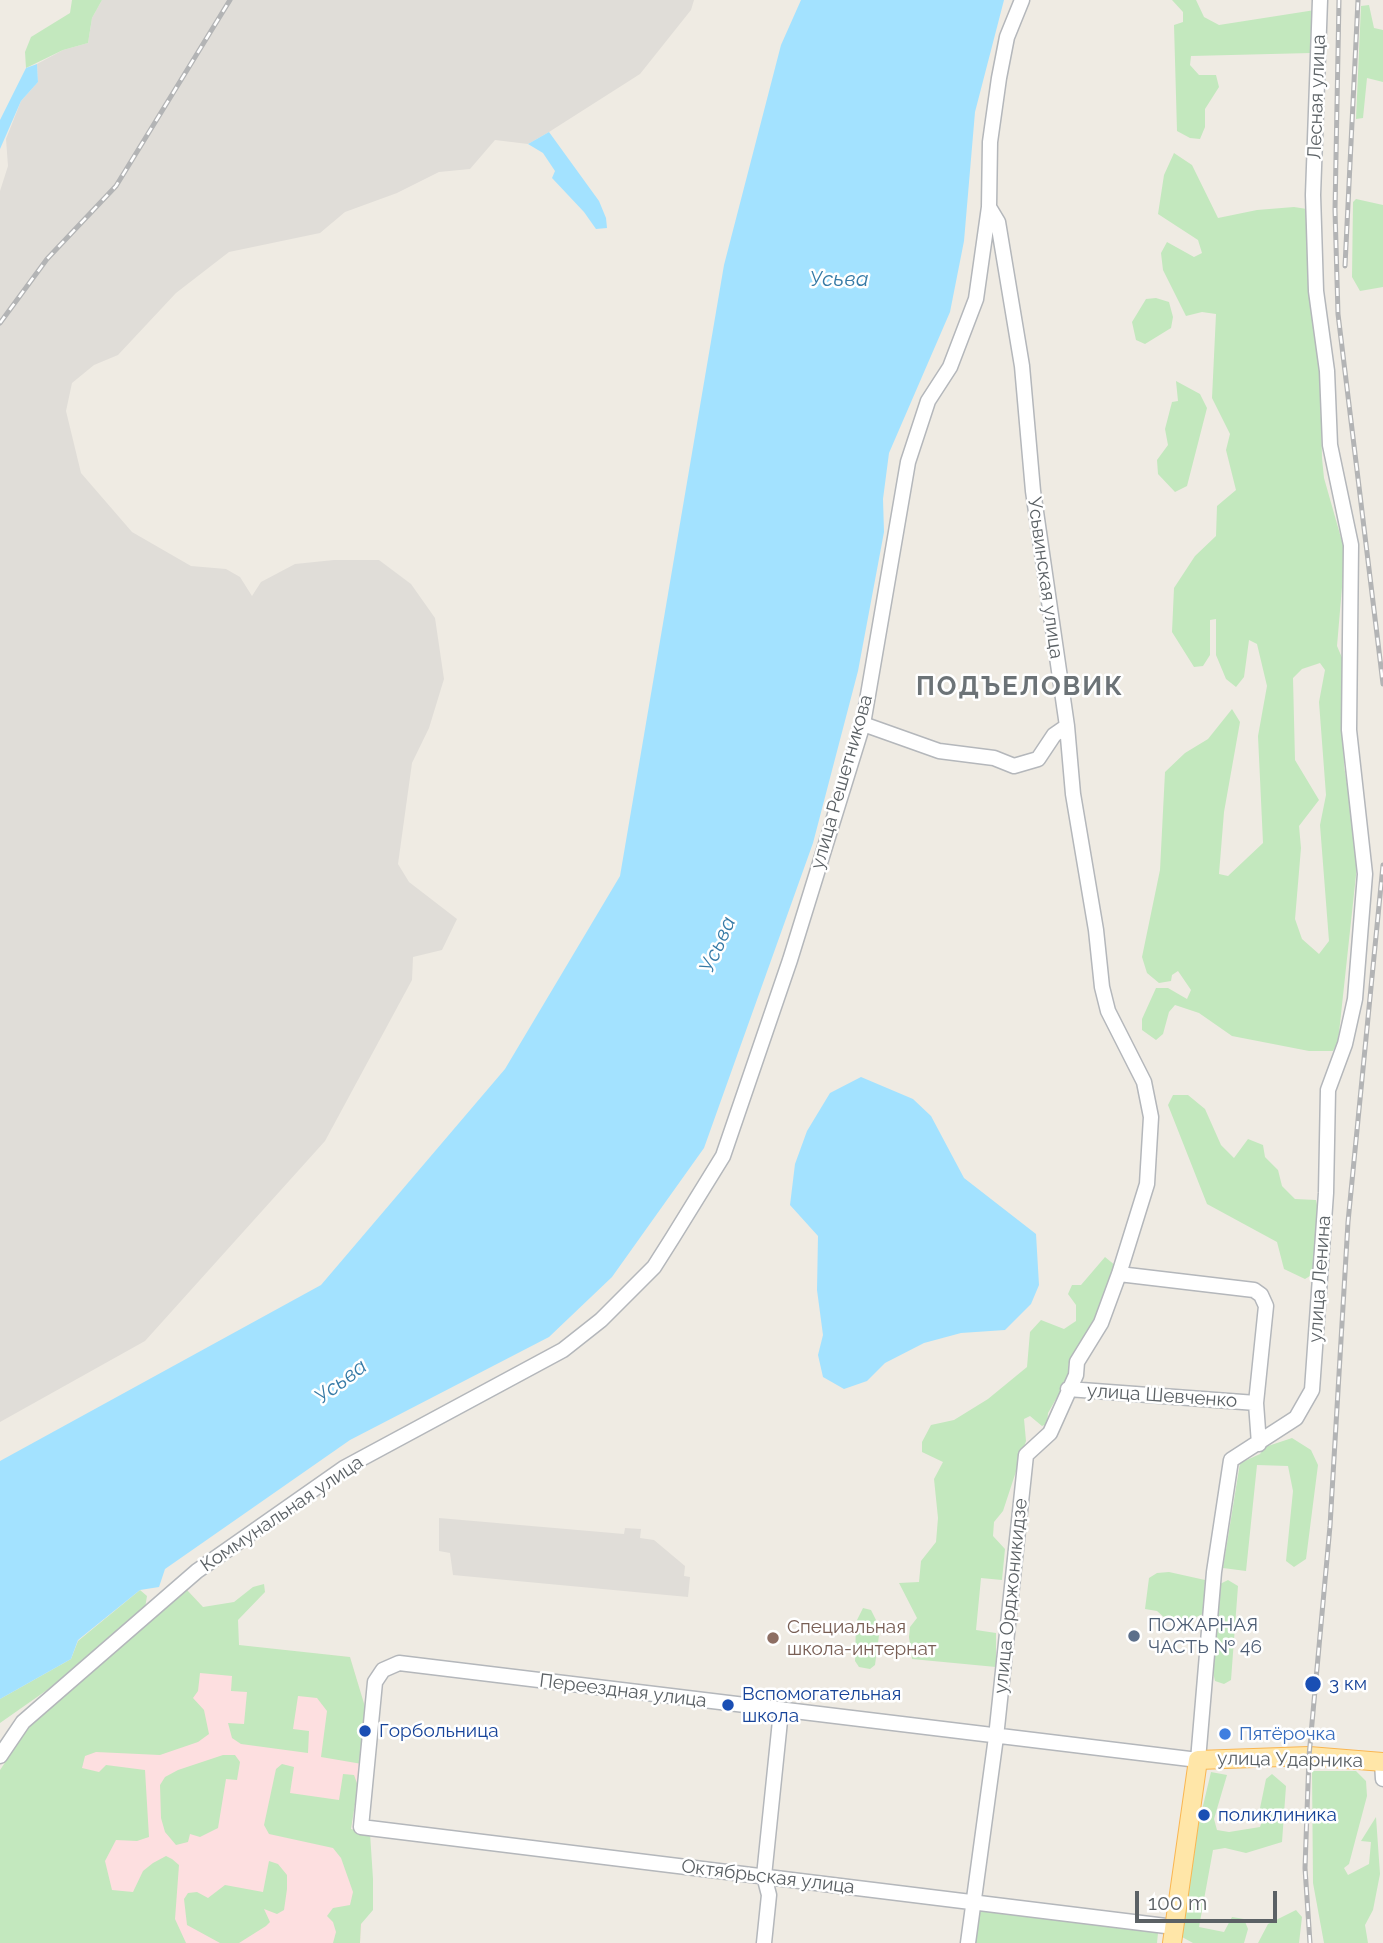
<!DOCTYPE html>
<html>
<head>
<meta charset="utf-8">
<style>
  body { margin:0 }
  #map { position:relative; width:1383px; height:1943px; overflow:hidden; background:#efebe3; font-family:Raleway,sans-serif }
  canvas { display:block }
  .scale { position:absolute; left:1135px; top:1891px; width:142px; height:32px; box-sizing:border-box; border:4px solid #5b6165; border-top:0; padding-left:9px; font-size:21px; line-height:24px; white-space:nowrap; color:#5b6165; -webkit-text-stroke:5px #fff; paint-order:stroke }
</style>
</head>
<body>
<div id="map">
<canvas width="1383" height="1943"></canvas>
<div class="scale">100 m</div>
</div>
<script>
const c = document.querySelector('canvas').getContext('2d');
c.lineJoin = 'round';
function fillPath(path, color) { c.fillStyle = color; c.fill(path, 'evenodd'); }
const toPath = rows => new Path2D(rows.map(r => 'M' + r).join(''));
function stroke(path, color, width, dash) { c.strokeStyle = color; c.lineWidth = width; c.lineCap = dash ? 'butt' : 'round'; c.setLineDash(dash || []); c.stroke(path); }
function label(font, color, halo, rows, align = 'center') {
  c.font = font + ' Raleway,sans-serif'; c.lineWidth = 5; c.setLineDash([]); c.textBaseline = 'middle'; c.strokeStyle = halo; c.fillStyle = color; for (const [text, x, y, turn = 0] of rows) {
    c.save(); c.translate(x, y); c.rotate((+turn || 0) * Math.PI / 180); c.textAlign = isNaN(turn) ? turn : align; if (halo) c.strokeText(text, 0, 0); c.fillText(text, 0, 0); c.restore();
  }
}
fillPath(toPath([
  [102,0,694,0,691,10,640,74,549,132,528,144,495,140,470,169,439,172,397,193,345,212,320,233,229,252,176,293,118,355,94,365,72,383,66,411,81,473,132,532,191,566,226,569,240,577,252,596,261,582,295,564,334,560,379,560,411,584,435,618,444,679,429,728,412,763,398,864,409,882,457,919,442,950,413,957,412,980,325,1141,145,1341,0,1422,0,191,8,166,6,139,21,101,38,82,37,64,63,50,88,43,92,18],
  [439,1518,624,1534,625,1528,641,1529,640,1538,654,1540,685,1566,684,1576,690,1577,688,1597,453,1575,450,1553,439,1551]
]), '#e0ddd8');
fillPath(toPath([
  [187,1590,239,1646,350,1657,369,1720,351,1829,370,1833,360,1943,0,1943,0,1770]
]), '#fddfe0');
fillPath(toPath([
  [72,0,102,0,92,18,88,43,63,50,26,68,25,52,31,37,70,13],
  [1172,0,1196,0,1204,17,1219,25,1315,10,1311,53,1191,56,1190,65,1199,75,1216,75,1219,87,1205,109,1205,127,1200,139,1190,138,1177,131,1174,25,1183,22,1183,12],
  [1369,5,1374,28,1383,30,1383,82,1367,78,1363,118,1356,119,1361,6],
  [1174,153,1192,165,1218,218,1257,210,1294,207,1307,209,1309,278,1320,379,1322,458,1324,478,1345,552,1337,646,1343,660,1344,766,1354,825,1357,866,1338,1042,1333,1051,1309,1051,1232,1036,1199,1013,1175,1005,1169,1012,1163,1034,1156,1040,1142,1030,1142,1019,1156,988,1168,988,1187,999,1191,990,1178,971,1172,975,1171,981,1159,983,1147,973,1142,957,1160,870,1165,772,1185,753,1208,739,1232,709,1240,722,1224,812,1219,874,1228,876,1263,843,1258,736,1267,686,1257,644,1249,640,1244,677,1236,687,1226,679,1216,655,1216,619,1210,620,1210,655,1203,666,1194,667,1172,632,1174,588,1195,556,1216,536,1217,506,1236,490,1226,450,1230,434,1212,398,1216,314,1202,312,1186,316,1163,270,1161,253,1167,242,1194,257,1202,253,1198,240,1158,214,1164,175],
  [1320,663,1325,670,1319,702,1326,795,1320,825,1329,941,1319,954,1302,939,1295,919,1301,848,1299,826,1319,800,1295,760,1293,678,1302,669],
  [1356,199,1383,205,1383,287,1360,291,1352,277,1353,202],
  [1156,298,1169,302,1173,317,1171,328,1145,344,1136,340,1132,322,1146,299],
  [1176,381,1200,394,1207,408,1187,486,1175,492,1158,474,1157,460,1168,445,1165,429,1172,402,1178,401],
  [1173,1095,1188,1095,1205,1109,1221,1145,1234,1158,1248,1139,1263,1145,1265,1157,1278,1170,1282,1186,1295,1199,1316,1200,1320,1221,1315,1273,1305,1279,1284,1269,1277,1242,1207,1204,1168,1105],
  [1105,1257,1116,1266,1095,1321,1069,1362,1068,1378,1048,1413,1047,1424,1042,1426,1030,1416,1024,1419,1026,1441,1003,1511,994,1522,993,1536,1005,1549,1002,1580,981,1578,976,1630,996,1633,996,1667,912,1659,909,1637,910,1627,917,1618,899,1583,919,1582,921,1561,936,1542,938,1518,934,1479,943,1462,922,1452,922,1442,931,1425,954,1420,988,1399,1027,1367,1030,1332,1041,1320,1064,1329,1076,1321,1076,1305,1068,1294,1072,1285,1081,1285],
  [1292,1438,1311,1450,1318,1465,1306,1559,1294,1567,1286,1561,1293,1491,1288,1466,1257,1465,1246,1571,1223,1568,1240,1463,1260,1454,1265,1447],
  [1169,1572,1205,1580,1203,1614,1187,1621,1167,1620,1157,1611,1145,1609,1149,1578,1157,1573],
  [1228,1580,1238,1586,1231,1680,1224,1684,1215,1681,1213,1672,1220,1584],
  [264,1584,265,1592,238,1620,239,1645,350,1657,369,1720,362,1764,321,1757,327,1711,317,1698,298,1696,293,1729,309,1731,308,1753,241,1744,232,1738,228,1723,244,1724,247,1692,231,1691,232,1676,200,1673,198,1691,193,1698,204,1710,209,1734,198,1742,160,1755,96,1752,85,1756,82,1768,99,1772,106,1765,145,1770,149,1837,137,1841,116,1840,105,1861,112,1890,133,1892,143,1871,153,1863,166,1856,172,1859,179,1865,175,1919,186,1943,0,1943,0,1770,33,1721,187,1590,203,1607,234,1602,253,1587],
  [140,1590,147,1596,145,1608,77,1669,0,1723,0,1699,71,1659,78,1641],
  [863,1608,871,1610,880,1628,875,1665,870,1669,859,1667,855,1661,856,1622],
  [223,1755,235,1755,240,1762,237,1780,226,1779,218,1828,200,1837,190,1834,188,1842,176,1845,165,1832,161,1818,160,1785,165,1777,178,1770],
  [282,1764,294,1767,290,1793,339,1800,343,1774,354,1775,358,1786,351,1829,370,1833,373,1879,373,1910,361,1924,360,1943,333,1943,336,1932,333,1922,327,1916,333,1908,350,1905,353,1892,341,1858,333,1848,269,1834,264,1825,276,1769],
  [1312,1771,1356,1771,1366,1781,1367,1796,1349,1864,1344,1868,1348,1875,1369,1864,1371,1842,1361,1841,1376,1817,1380,1874,1373,1910,1365,1925,1368,1943,1324,1943,1313,1883],
  [1211,1772,1227,1775,1214,1819,1217,1830,1229,1832,1260,1827,1262,1821,1258,1818,1266,1779,1272,1774,1286,1786,1282,1842,1246,1853,1225,1848,1213,1850,1199,1927,1224,1932,1232,1917,1244,1919,1248,1929,1244,1943,1193,1943,1182,1937,1198,1827],
  [269,1861,278,1864,287,1875,287,1889,284,1910,277,1914,264,1909,270,1922,266,1926,239,1943,220,1943,187,1925,184,1899,188,1893,197,1892,208,1898,225,1885,263,1892],
  [977,1907,1158,1933,1157,1943,974,1943],
  [1296,1910,1302,1917,1299,1943,1258,1943,1268,1924]
]), '#c3e8be');
fillPath(toPath([
  [801,0,1004,0,975,112,964,241,950,312,889,453,883,499,884,532,858,671,813,843,704,1148,612,1277,549,1337,350,1440,165,1569,159,1587,140,1590,78,1640,71,1659,0,1699,0,1461,321,1285,505,1069,620,876,724,265,781,45],
  [37,64,38,82,21,101,0,149,0,120,26,68],
  [549,132,599,201,606,218,607,228,596,229,584,212,552,178,555,171,543,153,528,144],
  [861,1077,913,1099,931,1116,964,1178,1036,1234,1039,1285,1031,1304,1005,1330,961,1333,924,1343,885,1363,867,1381,844,1389,823,1377,818,1355,823,1335,817,1290,818,1236,790,1205,795,1164,807,1131,830,1093]
]), '#a3e2ff');
const minor = toPath([
  [863,724,939,751,994,758,1014,766,1038,759,1054,735,1067,726],
  [1119,1274,1254,1290,1261,1295,1266,1306,1256,1403,1259,1444],
  [1068,1389,1256,1403],
  [0,1756,23,1722,197,1571,344,1468,563,1350,601,1320,654,1267,673,1237,723,1156,790,960,863,724,908,462,928,401,950,367,976,299,989,207],
  [1382,1762,1383,1779],
  [1174,1927,361,1827,375,1682,383,1670,399,1663,1198,1760,1214,1572,1231,1460,1296,1418,1312,1390,1326,1193,1328,1090,1345,1044,1355,999,1365,874,1349,730,1351,545,1330,445,1327,371,1316,291,1313,195,1320,0],
  [764,1943,769,1895,764,1876,781,1711],
  [968,1943,996,1737,1026,1455,1050,1433,1076,1375,1077,1362,1101,1323,1119,1274,1147,1184,1151,1117,1144,1082,1108,1011,1102,987,1096,930,1073,794,1067,726,1033,491,1022,366,998,222,989,207,990,142,999,78,1007,37,1022,0]
]);
const major = toPath([
  [1172,1943,1198,1760,1309,1756,1383,1762]
]);
stroke(minor, '#b4b7bb', 17);
stroke(major, '#fab651', 20);
stroke(minor, '#fff', 14);
stroke(major, '#ffe6a8', 18);
const rail = toPath([
  [1339,0,1335,210,1338,314,1383,684],
  [1345,266,1358,0],
  [0,323,47,259,116,186,230,0],
  [1310,1943,1305,1868,1309,1756,1330,1526,1348,1222,1383,865]
]);
stroke(rail, '#b3b4b5', 5);
stroke(rail, '#fff', 2.5, [8]);
for (const [x, y, r, color] of [
  [1134,1636,7,"#5c6f8a"],
  [773,1638,7,"#8d6e63"],
  [1313,1684,9,"#1a4fb4"],
  [728,1705,7,"#1a4fb4"],
  [365,1731,7,"#1a4fb4"],
  [1225,1734,7,"#3f7fe0"],
  [1204,1815,7,"#1a4fb4"]
]) { const dot = new Path2D(); dot.arc(x, y, r, 0, 2 * Math.PI); c.fillStyle = color; c.fill(dot); stroke(dot, '#fff', 2.5); }
label('19px', '#5b6165', '#fff', [
  ["Лесная улица",1317,97,-88],
  ["Усьвинская улица",1045,578,82],
  ["улица Решетникова",842,782,-74],
  ["улица Ленина",1320,1279,-86],
  ["улица Шевченко",1162,1396,4],
  ["Коммунальная улица",282,1514,-34],
  ["улица Орджоникидзе",1011,1596,-84],
  ["Переездная улица",623,1691,7],
  ["улица Ударника",1290,1760,1],
  ["Октябрьская улица",768,1877,7]
]);
label('19px', '#4e5e75', '#fff', [
  ["ПОЖАРНАЯ",1148,1625],
  ["ЧАСТЬ № 46",1148,1647]
], 'left');
label('19px', '#785e54', '#fff', [
  ["Специальная",787,1627],
  ["школа-интернат",787,1649]
], 'left');
label('19px', '#164399', '#fff', [
  ["3 км",1329,1684],
  ["Вспомогательная",742,1694],
  ["школа",742,1716],
  ["Горбольница",379,1731],
  ["поликлиника",1218,1815]
], 'left');
label('19px', '#366cbe', '#fff', [
  ["Пятёрочка",1239,1734]
], 'left');
label('italic 21px', '#357aa6', '#fff', [
  ["Усьва",839,280],
  ["Усьва",718,945,-66],
  ["Усьва",341,1382,-37]
]);
c.letterSpacing = '2px';
label('bold 26px', '#6c7377', '#fff', [
  ["ПОДЪЕЛОВИК",1020,687]
]);
c.letterSpacing = '0px';
</script>
</body>
</html>
